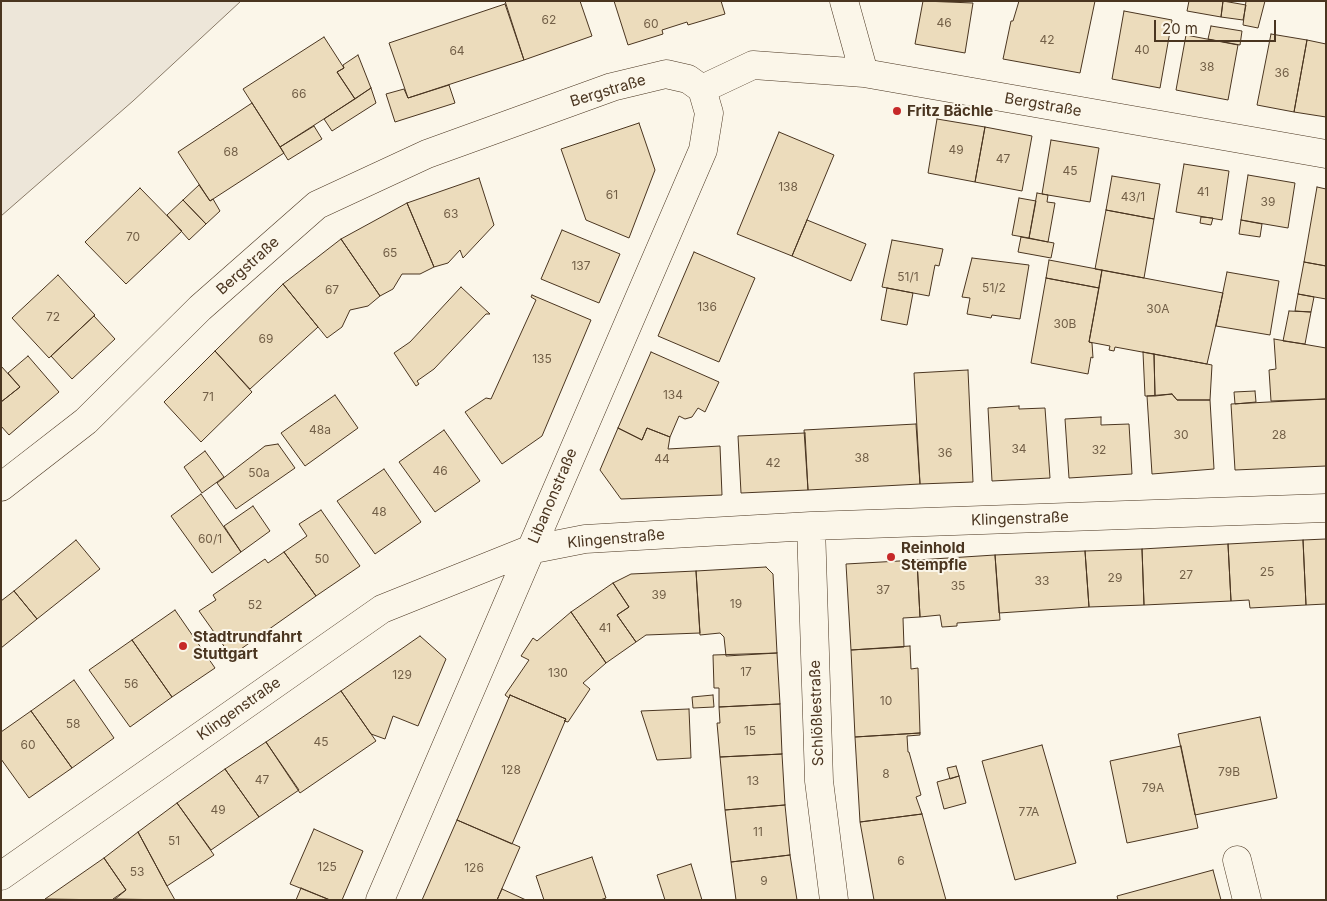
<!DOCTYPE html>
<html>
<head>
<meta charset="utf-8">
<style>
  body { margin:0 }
  #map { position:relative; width:1327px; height:901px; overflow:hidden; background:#fbf6e9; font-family:Inter,sans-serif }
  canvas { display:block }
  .frame { position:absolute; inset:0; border:2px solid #4a3520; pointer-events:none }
  .scale { position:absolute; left:1154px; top:20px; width:122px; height:22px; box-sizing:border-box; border:2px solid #4a3520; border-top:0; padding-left:6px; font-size:15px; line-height:18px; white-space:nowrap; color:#4a3520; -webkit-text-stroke:4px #fbf6e9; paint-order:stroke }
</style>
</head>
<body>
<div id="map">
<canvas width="1327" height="901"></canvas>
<div class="frame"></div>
<div class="scale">20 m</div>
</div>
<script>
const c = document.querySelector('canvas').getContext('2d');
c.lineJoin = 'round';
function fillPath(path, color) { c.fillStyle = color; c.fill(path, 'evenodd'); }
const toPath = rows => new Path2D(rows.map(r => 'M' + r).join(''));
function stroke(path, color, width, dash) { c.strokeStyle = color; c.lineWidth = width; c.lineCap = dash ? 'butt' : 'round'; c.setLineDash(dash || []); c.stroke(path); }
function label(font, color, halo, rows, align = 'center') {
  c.font = font + ' Inter,sans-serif'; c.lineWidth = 4; c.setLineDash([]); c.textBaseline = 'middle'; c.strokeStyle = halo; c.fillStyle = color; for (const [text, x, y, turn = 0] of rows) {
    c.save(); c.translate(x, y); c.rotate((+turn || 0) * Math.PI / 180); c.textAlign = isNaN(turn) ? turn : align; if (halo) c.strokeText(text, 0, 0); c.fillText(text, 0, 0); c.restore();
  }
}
const green = toPath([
  [1,1,241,1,133,101,1,216,1,1]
]);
fillPath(green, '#ede6d9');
stroke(green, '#887966', 1);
const building = toPath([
  [505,1,580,1,592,36,524,60,505,1],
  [614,1,721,1,725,14,688,25,687,22,662,30,663,34,628,45,614,1],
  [923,1,973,3,965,53,915,44,923,1],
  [1019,1,1095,1,1080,73,1003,59,1011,21,1013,21,1019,1],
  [1189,1,1223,1,1221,17,1187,11,1189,1],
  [1223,1,1246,5,1243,20,1221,17,1223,1],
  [1246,1,1265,1,1258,28,1243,25,1246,1],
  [505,4,524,60,408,98,389,43,505,4],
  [1124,11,1172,20,1160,88,1112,79,1124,11],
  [1211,26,1242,31,1240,45,1208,39,1211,26],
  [1271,34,1307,40,1294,112,1257,105,1271,34],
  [1186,35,1238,45,1228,100,1176,90,1186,35],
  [324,37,344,68,337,72,355,99,280,147,243,89,324,37],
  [1307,40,1326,44,1326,117,1294,112,1307,40],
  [358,55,371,88,355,99,337,72,344,68,343,65,358,55],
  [449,85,455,103,395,122,386,94,404,89,408,98,449,85],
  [371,88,376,103,332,131,324,119,371,88],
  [252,103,284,153,210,201,178,152,252,103],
  [937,119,985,127,975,182,928,173,937,119],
  [639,123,655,170,629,238,586,220,561,149,639,123],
  [314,126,322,139,288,160,280,147,314,126],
  [985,127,1032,136,1022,191,975,182,985,127],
  [779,132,834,155,792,256,737,234,779,132],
  [1051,140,1099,148,1090,202,1042,194,1051,140],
  [1184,164,1229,171,1222,220,1176,212,1184,164],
  [1248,175,1295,183,1288,228,1241,220,1248,175],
  [1112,176,1160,184,1154,219,1106,210,1112,176],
  [479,178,494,225,463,258,460,250,448,263,434,267,407,203,479,178],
  [199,185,210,201,213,199,220,211,206,224,183,200,199,185],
  [1317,187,1326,189,1326,266,1304,262,1317,187],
  [140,188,182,231,126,284,85,242,140,188],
  [1037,193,1048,195,1047,202,1055,203,1048,242,1029,238,1037,193],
  [1019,198,1036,201,1029,238,1012,235,1019,198],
  [183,200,206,224,189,240,167,215,183,200],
  [407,203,434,267,420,274,402,274,393,289,380,296,341,239,407,203],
  [1106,210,1154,219,1144,278,1095,269,1106,210],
  [1201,217,1213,218,1211,225,1200,223,1201,217],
  [807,220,866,244,851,281,792,256,807,220],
  [1241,220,1262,224,1260,237,1239,234,1241,220],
  [562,230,620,254,599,303,541,279,562,230],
  [1021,237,1054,243,1051,258,1018,252,1021,237],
  [341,239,380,296,368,306,350,310,342,327,327,338,283,284,341,239],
  [892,240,943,249,939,266,935,265,929,296,882,287,892,240],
  [694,252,755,278,719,362,658,336,694,252],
  [972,258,1029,265,1020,319,992,315,991,318,967,314,970,298,962,297,972,258],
  [1049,260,1102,270,1099,288,1046,278,1049,260],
  [1304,262,1326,266,1326,299,1298,294,1304,262],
  [1102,270,1223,293,1207,364,1115,347,1114,351,1109,350,1110,346,1089,342,1102,270],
  [1227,272,1279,281,1270,335,1216,326,1227,272],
  [58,275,95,315,49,358,12,318,58,275],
  [1046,278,1099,288,1089,342,1092,343,1093,358,1091,357,1088,374,1031,363,1046,278],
  [283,284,318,327,250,389,215,351,283,284],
  [461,287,490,314,486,314,434,369,417,381,419,384,416,386,394,353,410,342,461,287],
  [887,288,913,293,907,325,881,320,887,288],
  [1298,294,1314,297,1311,312,1295,311,1298,294],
  [532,295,591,320,542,436,502,464,465,412,486,398,491,399,536,300,531,297,532,295],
  [1289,311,1311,312,1305,344,1283,341,1289,311],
  [94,316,115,339,72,379,51,356,94,316],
  [1274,339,1326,348,1326,399,1271,401,1269,370,1276,369,1274,339],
  [215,351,252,392,201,442,164,402,215,351],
  [651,352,719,382,705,412,698,408,692,417,685,419,679,416,670,437,647,428,642,440,618,428,651,352],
  [1143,352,1154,354,1155,396,1145,396,1143,352],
  [1154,354,1212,365,1210,400,1177,400,1172,394,1155,396,1154,354],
  [28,356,59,392,9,435,1,426,1,402,20,387,8,373,28,356],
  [1,366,20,387,1,402,1,366],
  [968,370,973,482,920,484,914,373,968,370],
  [1255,391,1256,402,1235,404,1234,392,1255,391],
  [1172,394,1177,400,1210,400,1214,469,1152,474,1147,396,1172,394],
  [335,395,358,428,305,466,281,433,335,395],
  [1326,399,1326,466,1235,470,1231,404,1326,399],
  [1019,406,1019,409,1045,408,1050,478,992,481,988,408,1019,406],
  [1101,417,1101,425,1129,424,1132,474,1069,478,1065,419,1101,417],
  [916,424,920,484,808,490,804,430,916,424],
  [618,428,642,440,647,428,670,437,668,449,720,446,722,495,621,499,600,470,618,428],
  [444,430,480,481,435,512,399,462,444,430],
  [805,433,808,490,741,493,738,436,805,433],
  [278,444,295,468,236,509,217,483,265,446,278,444],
  [205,451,224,477,202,493,184,467,205,451],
  [384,469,421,522,375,554,337,501,384,469],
  [201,494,241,552,212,573,171,516,201,494],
  [253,506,270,531,241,552,224,526,253,506],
  [321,510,360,566,316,596,284,552,307,536,299,524,321,510],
  [1326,539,1326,610,1326,604,1306,605,1303,540,1326,539],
  [76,540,100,569,37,619,14,591,76,540],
  [1303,540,1306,605,1250,608,1249,600,1231,601,1228,544,1303,540],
  [1228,544,1231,601,1144,605,1142,549,1228,544],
  [1142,549,1144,605,1089,607,1085,551,1142,549],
  [1085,551,1089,607,999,613,995,555,1085,551],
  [284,552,316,596,231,656,199,611,216,600,213,595,265,559,268,563,284,552],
  [995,555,1000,620,957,623,957,626,942,627,940,615,920,617,917,560,995,555],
  [917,560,920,617,903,618,904,647,851,650,846,564,917,560],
  [766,567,773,574,777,653,726,656,724,637,720,633,700,635,696,571,766,567],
  [696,571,700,633,646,635,636,642,617,615,629,607,613,583,631,574,696,571],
  [613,583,629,607,617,615,636,642,606,663,571,612,613,583],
  [14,591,37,619,1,648,1,601,14,591],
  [175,610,215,668,172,697,132,640,175,610],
  [571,612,606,663,583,683,590,689,568,722,564,721,566,719,510,695,509,698,505,695,529,660,521,656,533,638,537,641,571,612],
  [420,636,446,659,418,726,393,716,385,739,371,734,341,691,420,636],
  [132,640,172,697,130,727,89,670,132,640],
  [910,646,911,669,918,668,920,733,855,737,851,650,910,646],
  [777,653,780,704,719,707,719,688,714,688,713,655,777,653],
  [74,680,114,738,72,768,31,711,74,680],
  [341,691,376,741,300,793,266,742,341,691],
  [510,695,566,719,512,844,457,820,510,695],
  [713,695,714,707,693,708,692,697,713,695],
  [780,704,782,754,720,757,717,723,720,723,719,707,780,704],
  [689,709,691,758,657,760,641,711,689,709],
  [31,711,72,768,29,798,1,759,1,732,31,711],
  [1260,717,1277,798,1195,815,1178,734,1260,717],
  [920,733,920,735,907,736,908,752,909,752,921,795,916,797,922,814,860,822,855,737,920,733],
  [266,742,299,790,259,817,225,769,266,742],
  [1042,745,1076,863,1015,880,982,761,1042,745],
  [1181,746,1198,828,1127,843,1110,761,1181,746],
  [782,754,785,805,725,810,720,757,782,754],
  [956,766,959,776,950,779,947,768,956,766],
  [225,769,259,817,211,850,177,803,225,769],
  [959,776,966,803,944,809,937,782,959,776],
  [177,803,214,855,167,886,138,832,177,803],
  [785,805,790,855,731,862,725,810,785,805],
  [922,814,946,900,874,900,860,822,922,814],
  [457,820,520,847,497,900,422,900,457,820],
  [314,829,363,851,342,900,330,900,290,884,314,829],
  [138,832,167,886,175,900,113,899,126,890,104,858,138,832],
  [790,855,797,900,736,900,731,862,790,855],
  [592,857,606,898,600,900,544,900,536,876,592,857],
  [104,858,126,890,114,900,45,899,104,858],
  [691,864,702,900,665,900,657,875,691,864],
  [1213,870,1221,900,1118,900,1117,896,1213,870],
  [301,888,330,900,296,900,301,888],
  [502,889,526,900,497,900,502,889]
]);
fillPath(building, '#ecdcbc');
stroke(building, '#4a3520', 1);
const minor = toPath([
  [844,1,864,73],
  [702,89,753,65,864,73,1326,154],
  [1,487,86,421,200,308,317,205,427,154,612,87,666,74,688,79,702,89],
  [811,526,819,781,834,900],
  [1237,860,1247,900],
  [1,876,382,609,529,550,585,539,811,526,1326,508],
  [380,900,703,150,709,113,702,89]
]);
stroke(minor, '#4a3520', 29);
stroke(minor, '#fbf6e9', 28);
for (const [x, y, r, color] of [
  [897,111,5,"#c62828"],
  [891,557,5,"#c62828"],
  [183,646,5,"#c62828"]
]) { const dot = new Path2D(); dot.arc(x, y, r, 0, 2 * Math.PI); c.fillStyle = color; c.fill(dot); stroke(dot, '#fbf6e9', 2); }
label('12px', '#725f47', null, [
  ["62",549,20],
  ["46",944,23],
  ["60",651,24],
  ["42",1047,40],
  ["40",1142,50],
  ["64",457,51],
  ["38",1207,67],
  ["36",1282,73],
  ["66",299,94],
  ["49",956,150],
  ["68",231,152],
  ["47",1003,159],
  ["45",1070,171],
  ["138",788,187],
  ["41",1203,192],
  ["61",612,195],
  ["43/1",1133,197],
  ["39",1268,202],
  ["63",451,214],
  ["70",133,237],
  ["65",390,253],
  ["137",581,266],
  ["51/1",908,277],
  ["51/2",994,288],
  ["67",332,290],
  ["136",707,307],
  ["30A",1158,309],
  ["72",53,317],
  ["30B",1065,324],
  ["69",266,339],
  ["135",542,359],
  ["134",673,395],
  ["71",208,397],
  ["48a",320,430],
  ["30",1181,435],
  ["28",1279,435],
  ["34",1019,449],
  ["32",1099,450],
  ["36",945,453],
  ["38",862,458],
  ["44",662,459],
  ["42",773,463],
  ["46",440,471],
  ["50a",259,473],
  ["48",379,512],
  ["60/1",210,539],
  ["50",322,559],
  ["25",1267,572],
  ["27",1186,575],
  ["29",1115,578],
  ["33",1042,581],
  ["35",958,586],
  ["37",883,590],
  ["39",659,595],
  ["19",736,604],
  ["52",255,605],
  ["41",605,628],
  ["17",746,672],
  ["130",558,673],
  ["129",402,675],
  ["56",131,684],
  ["10",886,701],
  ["58",73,724],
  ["15",750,731],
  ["45",321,742],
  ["60",28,745],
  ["128",511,770],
  ["79B",1229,772],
  ["8",886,774],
  ["47",262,780],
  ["13",753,781],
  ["79A",1153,788],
  ["49",218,810],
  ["77A",1029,812],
  ["11",758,832],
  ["51",174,841],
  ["6",901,861],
  ["125",327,867],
  ["126",474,868],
  ["53",137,872],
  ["9",764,881]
]);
label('15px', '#4a3520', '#fbf6e9', [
  ["Bergstraße",608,91,-17],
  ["Bergstraße",1043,105,10],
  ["Bergstraße",248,266,-42],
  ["Libanonstraße",553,496,-67],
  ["Klingenstraße",1020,519,-2],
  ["Klingenstraße",616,539,-5],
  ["Klingenstraße",239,709,-35],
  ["Schlößlestraße",817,713,-92]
]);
label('bold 15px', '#4a3520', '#fbf6e9', [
  ["Fritz Bächle",907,111],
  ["Reinhold",901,548],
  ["Stempfle",901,565],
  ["Stadtrundfahrt",193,637],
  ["Stuttgart",193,654]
], 'left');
</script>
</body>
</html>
